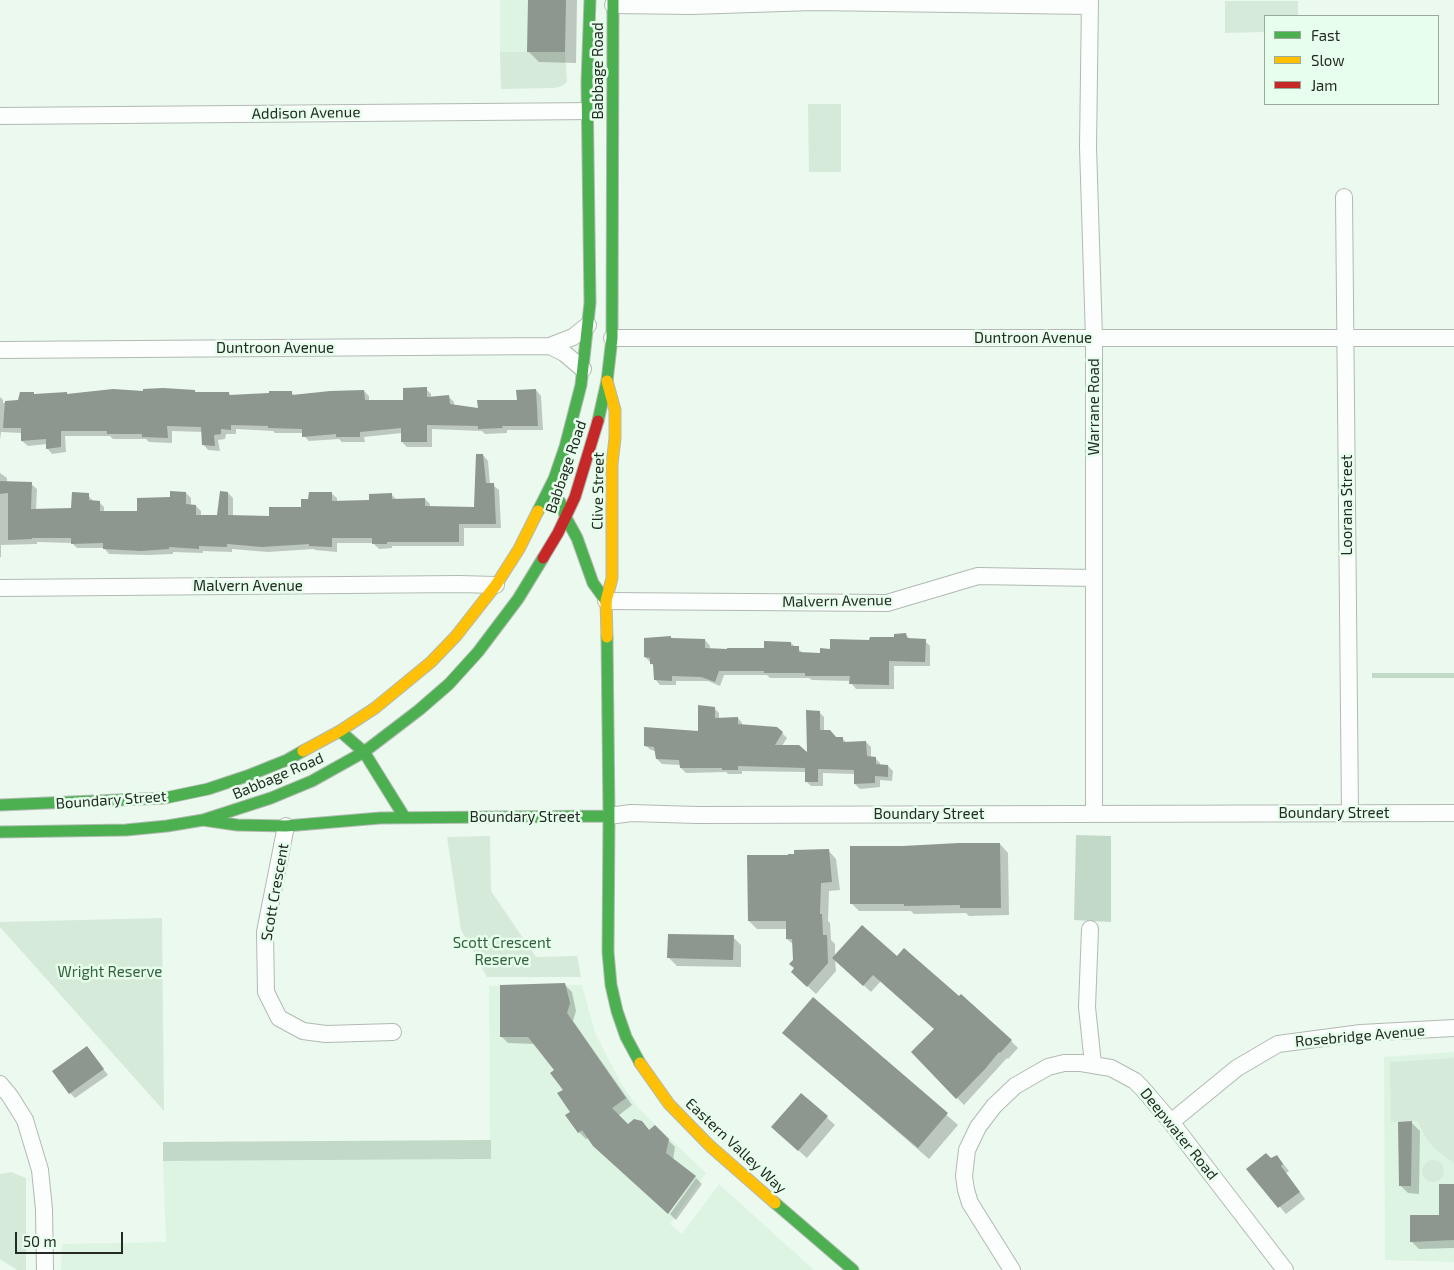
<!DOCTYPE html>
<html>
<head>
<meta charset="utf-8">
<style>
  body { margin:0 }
  #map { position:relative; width:1454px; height:1270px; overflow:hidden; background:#ecf9ef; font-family:"Exo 2",sans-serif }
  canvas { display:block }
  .legend { position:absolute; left:1264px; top:15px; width:175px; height:90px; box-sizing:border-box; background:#e7feec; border:1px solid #99aa9c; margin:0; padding:6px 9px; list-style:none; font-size:15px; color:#232b24 }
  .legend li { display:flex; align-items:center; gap:10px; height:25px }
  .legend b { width:25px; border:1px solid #99aa9c }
  .scale { position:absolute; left:15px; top:1232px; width:108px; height:22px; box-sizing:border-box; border:2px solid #232b24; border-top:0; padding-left:6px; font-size:15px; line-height:18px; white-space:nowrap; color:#232b24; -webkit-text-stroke:4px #e7feec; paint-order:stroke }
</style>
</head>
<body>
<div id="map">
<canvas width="1454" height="1270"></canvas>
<ul class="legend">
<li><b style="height:6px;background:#4caf50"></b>Fast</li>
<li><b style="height:6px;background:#ffc107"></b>Slow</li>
<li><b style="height:6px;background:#c62828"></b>Jam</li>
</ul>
<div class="scale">50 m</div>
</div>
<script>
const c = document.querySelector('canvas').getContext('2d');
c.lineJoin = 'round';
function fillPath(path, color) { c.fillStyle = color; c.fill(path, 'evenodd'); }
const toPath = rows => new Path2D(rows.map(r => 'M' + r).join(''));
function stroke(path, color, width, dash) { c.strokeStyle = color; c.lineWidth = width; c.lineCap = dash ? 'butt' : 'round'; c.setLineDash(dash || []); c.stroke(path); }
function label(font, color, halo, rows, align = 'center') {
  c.font = font + ' "Exo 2",sans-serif'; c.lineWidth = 5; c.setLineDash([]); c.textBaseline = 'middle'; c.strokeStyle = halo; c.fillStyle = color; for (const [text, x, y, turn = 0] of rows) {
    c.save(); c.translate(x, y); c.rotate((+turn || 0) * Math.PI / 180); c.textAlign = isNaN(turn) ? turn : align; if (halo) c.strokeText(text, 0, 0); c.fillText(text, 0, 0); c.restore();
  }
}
fillPath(toPath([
  [500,0,547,0,546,52,500,52],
  [582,985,595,1033,621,1083,639,1109,706,1173,670,1224,682,1234,719,1184,814,1270,61,1270,62,1244,166,1242,163,1161,490,1159,489,986],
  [1454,1052,1454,1262,1385,1260,1384,1057]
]), '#def4e3');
fillPath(toPath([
  [1225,1,1298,1,1298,16,1265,16,1265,32,1225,33],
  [500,52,565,52,567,82,562,86,554,88,501,89],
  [808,104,841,104,841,172,809,172],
  [490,836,491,891,536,957,577,956,581,977,487,977,461,930,447,837],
  [162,918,164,1111,0,927,0,922],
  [1454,1058,1454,1163,1435,1149,1428,1141,1417,1121,1391,1122,1390,1062],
  '1422 1171a11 11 0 1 1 22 0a11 11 0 1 1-22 0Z',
  [11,1172,26,1178,26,1270,17,1270,0,1259,0,1174]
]), '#d6eada');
fillPath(toPath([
  [1372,673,1454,673,1454,678,1372,678],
  [1076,835,1111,836,1111,922,1074,920],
  [491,1140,491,1159,163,1161,163,1142]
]), '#c3d9c8');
fillPath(toPath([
  [529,0,577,0,576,63,539,62,528,51],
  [426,389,431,394,431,397,448,396,454,402,454,406,479,409,518,401,536,390,541,396,543,430,507,430,507,433,485,434,482,431,432,429,432,447,407,447,402,442,402,433,364,437,365,442,342,442,339,439,309,441,304,436,304,433,275,433,273,431,236,429,236,434,226,434,225,439,218,440,220,451,208,450,203,444,203,432,172,431,172,443,149,442,146,439,113,439,110,436,65,436,66,452,52,454,47,448,47,444,28,446,22,441,22,433,1,432,0,440,0,397,3,400,3,403,19,401,35,395,67,393,68,395,195,391,196,393,229,393,231,396,292,393,295,396,364,391,369,396,369,401,404,401],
  [483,455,488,461,490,484,493,485,499,490,501,528,464,528,464,546,392,546,392,548,379,549,373,543,337,543,337,552,315,550,314,549,268,552,232,549,232,552,203,551,203,553,173,552,173,554,147,555,109,554,104,548,77,548,72,543,37,542,37,544,1,545,1,557,0,557,0,473,7,478,7,482,31,484,37,489,36,510,73,509,88,495,94,502,99,502,104,507,104,512,138,513,186,493,191,498,191,506,196,506,201,511,201,517,218,517,228,493,233,498,233,517,270,518,302,508,309,500,331,493,337,498,337,502,370,502,391,494,397,500,425,499,430,504,430,508,475,508],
  [906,635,911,640,925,641,930,646,930,666,894,666,894,689,856,689,851,683,851,681,812,680,809,678,770,678,767,675,724,675,720,686,708,681,676,681,676,685,660,685,655,679,654,666,645,657,671,638,673,639,705,640,710,646,710,650,765,649,791,643,803,653,821,654,831,650,871,642,895,639],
  [714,708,719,713,719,719,738,718,742,723,742,726,782,733,787,738,782,746,808,754,819,712,824,717,824,731,836,738,842,738,847,743,866,742,871,747,871,758,875,758,880,763,880,766,888,766,893,771,892,781,880,780,880,787,860,789,855,784,855,774,823,773,823,786,811,786,806,781,806,772,742,771,742,774,728,774,726,772,686,773,681,768,681,765,662,764,657,759,656,751,651,750,646,746,700,732],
  [1000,844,1008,853,1009,915,969,916,966,913,914,914,911,911,859,911,851,903],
  [828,850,836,859,840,890,829,891,828,921,830,923,831,940,835,944,835,956,897,958,1011,1041,1018,1048,1008,1059,1007,1058,964,1105,912,1052,936,1029,881,981,871,992,835,959,836,971,816,994,801,980,794,960,794,945,787,939,787,929,757,929,749,921,789,856],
  [733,937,741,945,741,967,677,966,669,958],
  [565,985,572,992,576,1011,573,1021,632,1105,618,1116,628,1125,642,1122,650,1131,655,1127,675,1147,673,1160,589,1138,586,1139,579,1132,556,1070,535,1044,508,1043,501,1036],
  [813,999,958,1125,929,1159,784,1033],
  [87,1048,108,1075,75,1098,70,1093],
  [801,1094,835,1125,807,1158,781,1135],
  [1412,1123,1420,1131,1419,1194,1408,1193,1400,1185],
  [1277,1156,1289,1171,1286,1173,1305,1199,1286,1214,1248,1169],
  [696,1178,702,1184,676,1220,670,1214],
  [1454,1185,1454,1248,1419,1249,1411,1241,1440,1216]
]), '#0003');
fillPath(toPath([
  [528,0,566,0,565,52,527,52],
  [427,387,427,397,449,395,450,404,478,408,477,400,517,400,516,390,536,389,538,426,502,426,503,428,478,429,478,426,427,425,427,442,401,442,401,428,360,432,360,437,336,437,336,434,302,437,302,429,268,428,268,426,231,425,231,430,221,429,221,434,214,435,215,446,202,445,201,427,167,426,168,438,142,437,142,434,107,434,107,431,61,431,61,447,46,449,46,439,21,441,21,428,3,428,5,401,18,400,20,392,34,392,34,394,67,392,67,394,113,389,143,391,143,389,163,388,195,390,195,392,229,392,229,395,269,393,269,391,292,391,292,395,330,391,364,390,365,400,403,400,403,388],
  [476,454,483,454,486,483,494,483,496,524,459,524,459,542,387,542,387,544,372,544,372,538,332,538,332,547,309,546,309,544,262,547,227,544,227,547,199,546,199,549,169,547,169,549,141,551,103,549,103,543,71,544,71,538,32,538,32,539,8,540,8,493,0,494,0,481,32,482,31,509,71,508,72,492,89,493,89,500,100,501,100,511,137,511,137,498,170,497,170,491,186,492,186,504,196,505,196,515,217,515,220,491,228,492,228,515,269,516,269,507,301,507,301,499,308,499,309,492,332,492,332,501,369,500,369,494,392,493,392,499,425,498,425,506,474,507],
  [906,633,907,638,926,639,925,662,889,661,889,685,849,684,850,676,805,676,805,673,764,673,764,671,719,671,715,682,701,677,672,676,672,681,654,680,653,664,650,664,650,658,644,657,644,638,671,636,671,638,705,639,705,648,727,649,727,648,764,648,764,641,791,642,791,646,799,646,799,652,820,653,820,648,830,649,830,639,869,640,870,637,894,637,894,634],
  [698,705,715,707,715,718,738,717,738,724,777,727,783,732,775,745,799,745,807,752,806,710,820,711,820,730,830,730,836,737,843,737,843,742,866,741,867,756,876,757,876,764,888,765,888,777,875,776,875,783,854,784,854,770,818,769,818,782,805,782,805,768,738,766,738,770,722,770,722,768,680,768,679,760,656,759,654,747,644,746,644,727,698,731],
  [959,843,1000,843,1001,908,960,908,960,905,904,906,904,904,850,904,850,846,903,846],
  [829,849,832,882,821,883,820,914,822,914,823,935,827,935,828,963,807,987,791,972,794,968,789,964,793,960,792,939,786,939,786,921,748,921,747,855,788,855,788,854,794,854,794,850],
  [862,925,897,956,904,948,959,996,961,994,1012,1040,1000,1053,999,1052,985,1069,956,1099,911,1052,934,1029,873,975,863,986,832,958],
  [668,934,734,935,733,960,667,958],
  [565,983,570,1003,567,1013,626,1098,612,1108,628,1124,634,1119,642,1121,649,1130,655,1125,669,1139,666,1153,696,1176,668,1214,593,1146,582,1130,578,1133,565,1115,570,1112,557,1093,563,1090,550,1073,554,1070,528,1037,500,1037,500,985],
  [813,997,948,1113,918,1148,782,1033],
  [87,1046,104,1069,69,1094,52,1071],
  [801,1093,828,1116,798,1151,771,1127],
  [1412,1121,1411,1186,1399,1186,1398,1122],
  [1266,1153,1271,1158,1277,1155,1283,1164,1281,1166,1300,1192,1278,1208,1246,1169],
  [1439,1184,1454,1184,1454,1240,1410,1242,1410,1215,1439,1215]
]), '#8d968f');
const street = toPath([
  [1090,0,1088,147,1094,338,1094,814],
  [613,5,691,6,814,2,1090,6],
  [0,116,595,111],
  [1344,197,1350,813],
  [612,338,1454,338],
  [550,346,564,353,583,369],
  [0,350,550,346,573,337,588,325],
  [0,588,459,584,496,585],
  [606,601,887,603,978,576,1094,578],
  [609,816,631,813,697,815,1454,813],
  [286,826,265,932,266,992,279,1018,303,1031,326,1034,393,1032],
  [1090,929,1087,1007,1093,1064],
  [0,1084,10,1096,25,1120,40,1170,44,1209,45,1270],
  [1171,1122,1237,1068,1278,1044,1361,1033,1454,1028],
  [1012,1270,970,1203,966,1190,964,1176,967,1150,978,1127,994,1106,1015,1086,1048,1067,1064,1063,1081,1063,1111,1068,1135,1081,1142,1088,1171,1122,1285,1270]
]);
const fast = toPath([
  [598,421,607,381,612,338,613,0],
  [560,502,566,518,577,538,593,583,606,601],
  [538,511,554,479,565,447,581,385,590,303,587,83,590,0],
  [607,637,609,816,608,952,611,985,617,1011,626,1037,640,1063],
  [340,731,364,752,405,818],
  [0,805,165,798,208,789,247,776,287,760,303,751],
  [203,820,237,825,286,826,380,818,609,816],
  [0,832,126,830,167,826,203,820,271,798,312,781,364,752,419,710,449,684,478,652,518,599,543,558],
  [775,1203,853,1270]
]);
const slow = toPath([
  [607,637,606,601,612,578,612,464,615,438,615,410,607,381],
  [303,751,340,731,375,708,431,662,456,636,496,585,519,549,538,511],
  [640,1063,669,1104,710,1146,775,1203]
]);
const jam = toPath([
  [543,558,558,533,575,497,598,421]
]);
stroke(street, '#b1bab2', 18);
stroke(fast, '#b1bab2', 13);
stroke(slow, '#b1bab2', 13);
stroke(jam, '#b1bab2', 13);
stroke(street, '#fcfefd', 16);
stroke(fast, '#4caf50', 11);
stroke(slow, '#ffc107', 11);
stroke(jam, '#c62828', 11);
label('15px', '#232b24', '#e7feec', [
  ["Babbage Road",598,71,-90],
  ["Addison Avenue",306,113,-1],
  ["Duntroon Avenue",1033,338],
  ["Duntroon Avenue",275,348],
  ["Warrane Road",1094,407,-90],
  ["Babbage Road",566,467,-71],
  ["Clive Street",598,491,-89],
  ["Loorana Street",1347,505,-90],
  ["Malvern Avenue",248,586],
  ["Malvern Avenue",837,601,-1],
  ["Babbage Road",278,776,-23],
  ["Boundary Street",111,800,-4],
  ["Boundary Street",1334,813],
  ["Boundary Street",929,814],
  ["Boundary Street",525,817],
  ["Scott Crescent",275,892,-80],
  ["Rosebridge Avenue",1360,1036,-5],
  ["Deepwater Road",1179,1134,51],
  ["Eastern Valley Way",736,1146,43]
]);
label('15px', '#346241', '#e7feec', [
  ["Scott Crescent",502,943],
  ["Reserve",502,960],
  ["Wright Reserve",110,972]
]);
</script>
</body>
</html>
